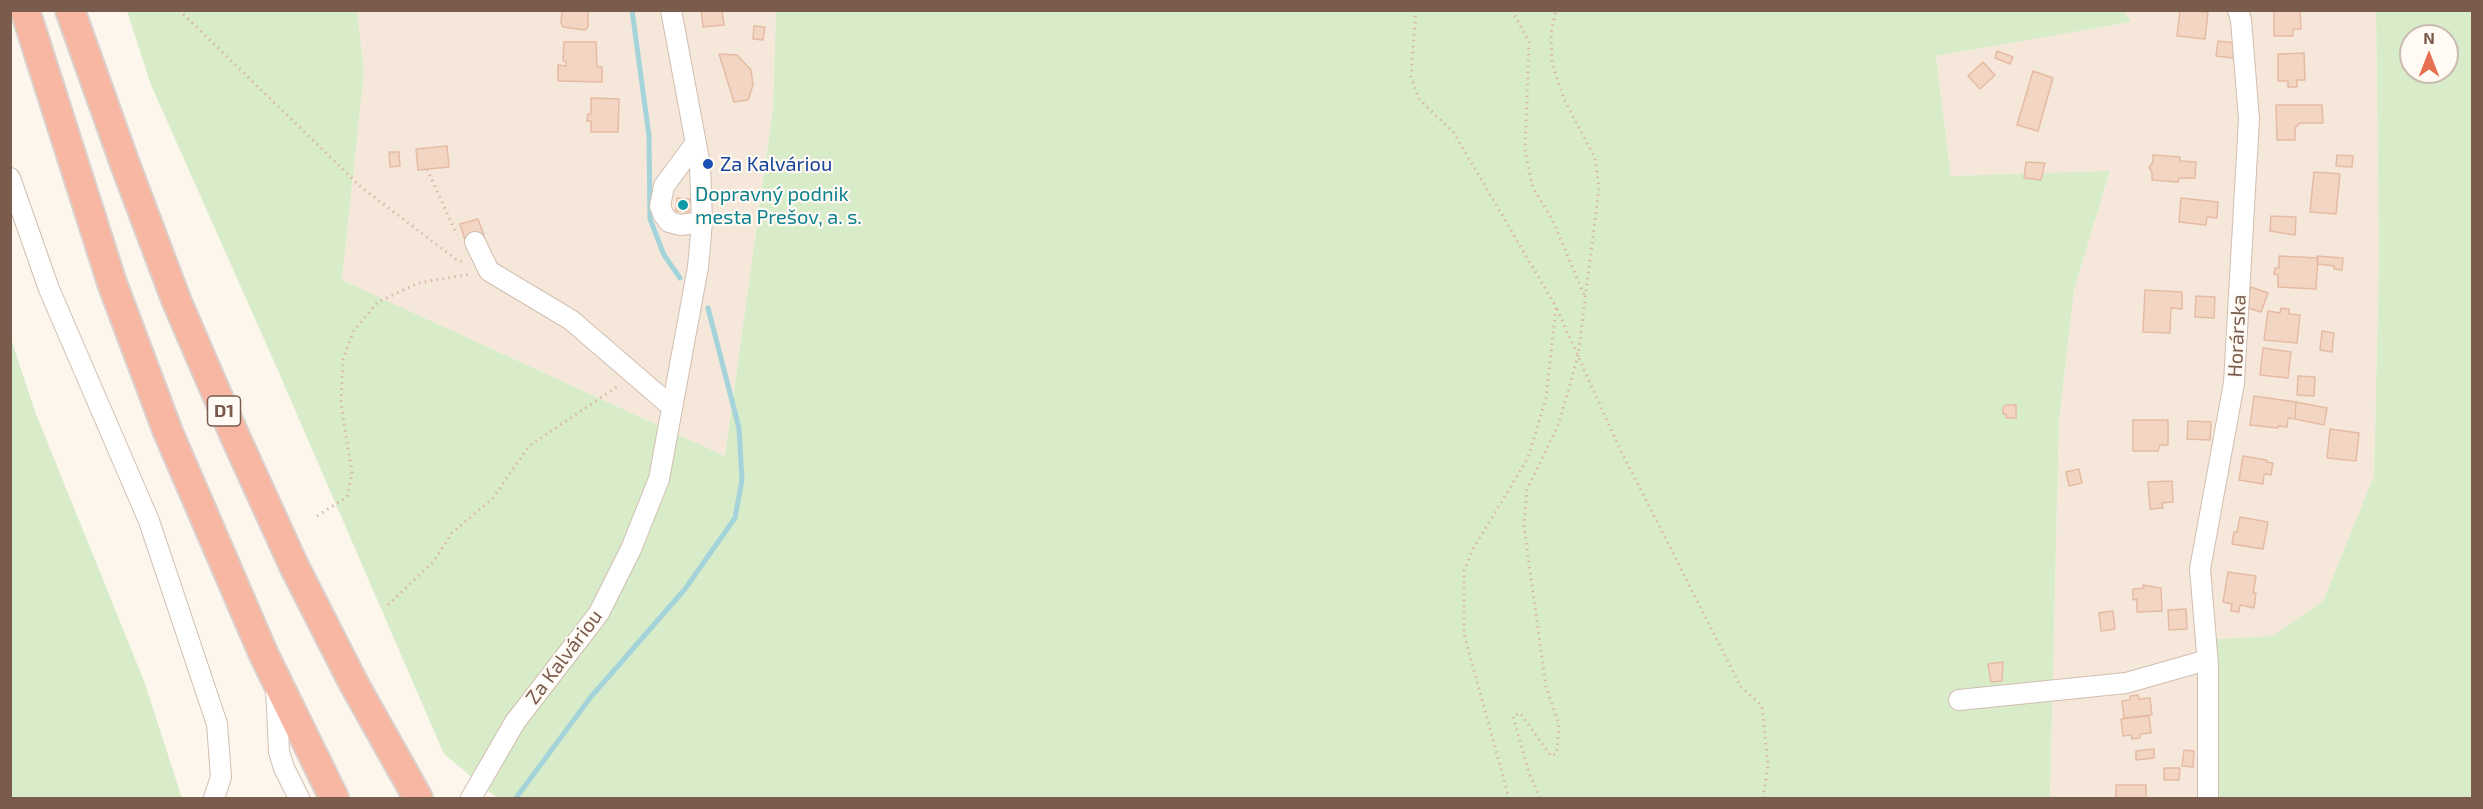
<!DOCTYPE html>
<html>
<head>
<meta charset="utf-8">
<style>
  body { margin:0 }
  #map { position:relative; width:2483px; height:809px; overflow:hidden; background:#fdf6ec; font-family:"Exo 2",sans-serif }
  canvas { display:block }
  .frame { position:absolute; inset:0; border:12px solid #7a5c4d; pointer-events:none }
  .north { position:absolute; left:2399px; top:24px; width:60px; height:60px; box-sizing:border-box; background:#fffaf3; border:2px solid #cabbb1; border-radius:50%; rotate:0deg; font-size:16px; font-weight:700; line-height:24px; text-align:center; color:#7a5c4d }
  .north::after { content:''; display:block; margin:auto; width:21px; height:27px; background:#e76f51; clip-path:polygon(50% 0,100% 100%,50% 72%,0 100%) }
</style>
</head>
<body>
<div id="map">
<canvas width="2483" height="809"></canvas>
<div class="frame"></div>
<div class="north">N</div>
</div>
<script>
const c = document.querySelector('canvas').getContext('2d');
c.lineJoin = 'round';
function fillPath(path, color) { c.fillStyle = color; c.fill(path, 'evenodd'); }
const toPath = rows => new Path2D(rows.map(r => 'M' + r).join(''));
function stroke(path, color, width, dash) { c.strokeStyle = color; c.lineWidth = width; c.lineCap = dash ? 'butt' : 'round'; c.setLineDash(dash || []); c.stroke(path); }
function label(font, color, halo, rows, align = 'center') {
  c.font = font + ' "Exo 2",sans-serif'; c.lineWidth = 4.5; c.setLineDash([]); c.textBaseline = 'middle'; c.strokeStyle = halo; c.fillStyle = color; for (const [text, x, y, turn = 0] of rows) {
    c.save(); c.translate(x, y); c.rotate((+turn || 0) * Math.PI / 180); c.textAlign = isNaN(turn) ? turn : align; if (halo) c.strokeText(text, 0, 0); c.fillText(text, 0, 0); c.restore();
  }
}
fillPath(toPath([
  [357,11,776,11,773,108,725,456,342,280,364,72],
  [2124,11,2376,11,2379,257,2374,476,2323,601,2274,636,2204,641,2208,798,2050,798,2059,421,2074,290,2110,172,1951,176,1936,56,2130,22]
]), '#f5e8da');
fillPath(toPath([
  [127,11,357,11,364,72,342,280,725,456,773,108,776,11,2124,11,2131,22,1936,56,1951,176,2110,171,2074,290,2059,421,2050,798,497,798,444,754,276,366,151,85],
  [2376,11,2472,11,2472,798,2208,798,2204,640,2273,636,2323,601,2374,476,2379,257],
  [2411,36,2447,36,2447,72,2411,72],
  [11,339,36,414,144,681,182,798,11,798]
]), '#d8ecc9');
stroke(toPath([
  [632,10,649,136,650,219,664,255,680,278],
  [516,798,590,698,685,589,735,518,742,480,739,428,708,308]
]), '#a5d3da', 5);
const building = toPath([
  [588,10,588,27,585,30,563,27,561,23,562,11,557,11,588,10],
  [701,10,722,10,724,25,703,27,701,10],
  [2180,10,2208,12,2205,39,2177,36,2180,10],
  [2274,10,2300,10,2301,29,2293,29,2293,36,2274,36,2274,10],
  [754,26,765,27,763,40,753,39,754,26],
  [2218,41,2235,43,2233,58,2216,56,2218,41],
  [564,42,596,42,597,67,602,67,602,82,558,81,558,65,566,66,566,61,563,61,564,42],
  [1997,51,2013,57,2010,64,1995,58,1997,51],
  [2304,53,2305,80,2297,80,2297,87,2288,87,2288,81,2278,81,2278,54,2304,53],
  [719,54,737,55,751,70,753,85,748,100,734,102,719,54],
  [1983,62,1995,75,1980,89,1968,76,1983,62],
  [2033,71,2053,78,2038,131,2017,125,2033,71],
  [591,98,619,99,618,132,591,132,591,121,587,121,588,114,591,114,591,98],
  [2276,105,2322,105,2323,123,2300,123,2295,128,2295,140,2277,140,2276,105],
  [447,146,449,167,418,170,416,149,447,146],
  [389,152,399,152,400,166,390,167,389,152],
  [2153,155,2180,157,2180,161,2196,162,2195,178,2179,178,2178,182,2152,180,2152,172,2149,167,2153,162,2153,155],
  [2337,155,2353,156,2352,167,2336,166,2337,155],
  [2026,162,2045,163,2041,180,2024,178,2026,162],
  [2314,172,2340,174,2336,214,2310,212,2314,172],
  [677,198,690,199,689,212,676,211,677,198],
  [2181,198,2218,202,2217,218,2207,217,2206,225,2179,222,2181,198],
  [2271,216,2296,217,2295,235,2270,231,2271,216],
  [478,219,484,235,465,240,460,224,478,219],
  [2279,256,2318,258,2316,289,2278,287,2278,275,2274,274,2275,268,2279,268,2279,256],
  [2317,256,2343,258,2342,270,2334,269,2334,266,2317,264,2317,256],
  [2251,287,2268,293,2261,312,2245,307,2251,287],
  [2145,290,2182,292,2182,309,2171,308,2170,333,2143,332,2145,290],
  [2196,296,2215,297,2214,318,2195,317,2196,296],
  [2281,308,2289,309,2289,314,2300,315,2297,343,2264,340,2268,311,2280,313,2281,308],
  [2322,331,2334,333,2332,352,2320,350,2322,331],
  [2263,348,2291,352,2288,378,2260,375,2263,348],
  [2298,376,2315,377,2314,396,2297,395,2298,376],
  [2254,396,2296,402,2295,419,2288,418,2287,427,2278,426,2278,428,2250,425,2254,396],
  [2296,402,2327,408,2324,425,2295,419,2296,402],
  [2006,405,2016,405,2016,418,2006,418,2006,414,2003,414,2003,407,2006,405],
  [2133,420,2168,420,2168,445,2160,445,2158,451,2133,451,2133,420],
  [2188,421,2211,422,2210,440,2187,439,2188,421],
  [2330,429,2359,433,2356,461,2327,458,2330,429],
  [2243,456,2267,460,2266,462,2273,463,2271,475,2264,474,2263,484,2239,480,2243,456],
  [2079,469,2082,483,2069,486,2066,472,2079,469],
  [2172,481,2173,502,2162,503,2163,508,2150,509,2148,482,2172,481],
  [2240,517,2268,522,2263,549,2232,544,2234,532,2237,532,2240,517],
  [2228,572,2256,576,2253,593,2256,593,2254,608,2240,605,2239,612,2231,611,2232,604,2223,602,2228,572],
  [2143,585,2161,588,2162,611,2137,612,2137,599,2133,600,2133,589,2144,588,2143,585],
  [2186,609,2187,629,2169,630,2168,610,2186,609],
  [2113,611,2115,629,2101,631,2099,613,2113,611],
  [2003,662,2002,681,1991,682,1988,664,2003,662],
  [2138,695,2139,699,2150,698,2152,715,2124,718,2122,701,2130,700,2130,696,2138,695],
  [2149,716,2151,733,2140,734,2140,738,2132,739,2131,735,2123,736,2121,719,2149,716],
  [2154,749,2154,758,2136,760,2136,751,2154,749],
  [2184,750,2194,751,2193,767,2182,766,2184,750],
  [2164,768,2180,768,2179,780,2164,780,2164,768],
  [2116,785,2146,785,2146,798,2116,798,2116,785]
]);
fillPath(building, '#f3d5c3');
stroke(building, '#e6bba3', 1.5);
const minor = toPath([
  [695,144,664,186,660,206,663,214,669,222,681,225,702,222],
  [10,178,49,289,149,521,217,724,221,777,214,798],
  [475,242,489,271,571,320,672,407],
  [276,687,279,752,284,768,299,798],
  [1959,700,2126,683,2207,660],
  [471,798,515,722,599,613,631,549,659,479,698,267,702,222,700,165,671,10],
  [2208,798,2208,665,2200,569,2234,383,2249,119,2241,20,2238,10]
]);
const highway = toPath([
  [25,10,112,283,168,432,264,655,334,798],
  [70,10,125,164,177,302,234,434,294,566,354,684,418,798]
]);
stroke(minor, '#d1beb0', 22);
stroke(highway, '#dad1cd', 32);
stroke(toPath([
  [179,10,361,187,457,260,464,262],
  [1416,10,1411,77,1419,99,1454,133,1556,307,1546,398,1528,458,1473,549,1464,571,1464,634,1509,798],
  [1512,10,1529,42,1525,151,1533,188,1552,219,1585,297],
  [427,169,457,235],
  [1557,309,1618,445,1741,687,1762,706,1768,765,1763,798],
  [317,516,347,497,352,473,341,403,343,359,354,330,378,302,418,283,470,274],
  [388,605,433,562,452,533,493,498,529,446,618,386],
  [1540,798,1529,773,1513,716,1520,713,1551,756,1557,753,1559,724,1546,687,1524,527,1527,490,1559,423,1578,356,1599,188,1595,158,1564,99,1552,63,1551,33,1556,10]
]), '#d9b8a5', 3, [1.5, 4.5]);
stroke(minor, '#fff', 20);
stroke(highway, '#f7b7a3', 28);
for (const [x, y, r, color] of [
  [708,164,6,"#1a4fb4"],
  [683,205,6,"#0f9aa8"]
]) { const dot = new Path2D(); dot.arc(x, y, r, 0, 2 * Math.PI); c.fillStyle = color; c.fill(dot); stroke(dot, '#fffaf3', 2); }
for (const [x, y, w] of [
  [224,411,33]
]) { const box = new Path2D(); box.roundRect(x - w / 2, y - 15, w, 30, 4.5); c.fillStyle = '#fffaf3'; c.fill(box); stroke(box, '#7a5c4d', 1.5); }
label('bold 18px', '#7a5c4d', null, [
  ["D1",224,411]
]);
label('20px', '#164399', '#fffaf3', [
  ["Za Kalváriou",720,164]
], 'left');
label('20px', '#0d838f', '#fffaf3', [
  ["Dopravný podnik",695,194],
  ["mesta Prešov, a. s.",695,217]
], 'left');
label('20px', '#7a5c4d', '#fffaf3', [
  ["Horárska",2237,336,-87],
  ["Za Kalváriou",564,657,-53]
]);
</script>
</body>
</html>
